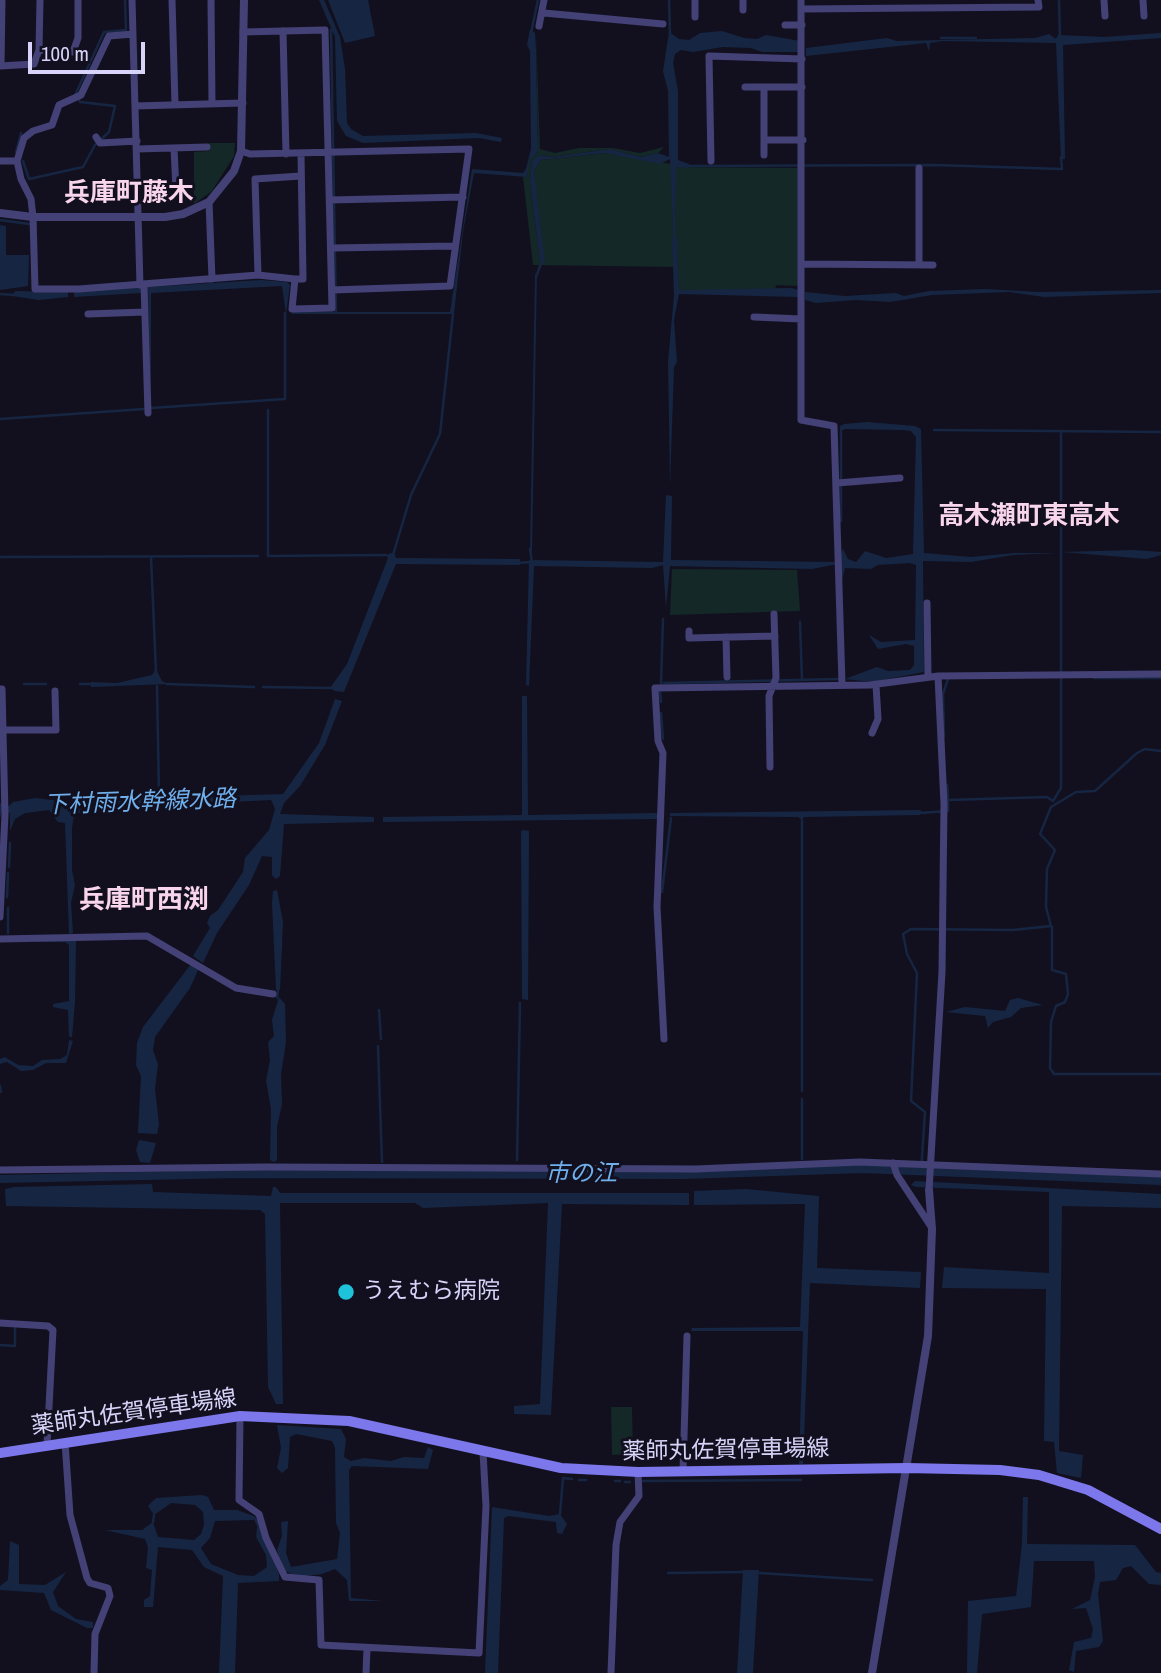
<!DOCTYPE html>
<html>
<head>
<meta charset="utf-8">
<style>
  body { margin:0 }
  #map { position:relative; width:1161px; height:1673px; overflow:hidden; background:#12101f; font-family:"Archivo Narrow",sans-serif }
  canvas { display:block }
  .scale { position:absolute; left:28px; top:42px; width:117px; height:32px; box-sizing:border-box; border:4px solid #d8d3f9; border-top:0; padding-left:9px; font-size:21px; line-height:24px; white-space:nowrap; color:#d8d3f9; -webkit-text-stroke:5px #12101f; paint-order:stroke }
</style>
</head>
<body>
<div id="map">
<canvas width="1161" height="1673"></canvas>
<div class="scale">100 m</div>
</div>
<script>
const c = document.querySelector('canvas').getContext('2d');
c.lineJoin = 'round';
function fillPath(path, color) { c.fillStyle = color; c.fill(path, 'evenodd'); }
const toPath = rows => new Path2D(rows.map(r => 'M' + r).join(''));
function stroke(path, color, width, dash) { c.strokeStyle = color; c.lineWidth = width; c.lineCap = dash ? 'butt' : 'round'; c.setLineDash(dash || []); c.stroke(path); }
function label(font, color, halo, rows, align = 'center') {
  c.font = font + ' "Archivo Narrow","Noto Sans JP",sans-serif'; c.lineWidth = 6; c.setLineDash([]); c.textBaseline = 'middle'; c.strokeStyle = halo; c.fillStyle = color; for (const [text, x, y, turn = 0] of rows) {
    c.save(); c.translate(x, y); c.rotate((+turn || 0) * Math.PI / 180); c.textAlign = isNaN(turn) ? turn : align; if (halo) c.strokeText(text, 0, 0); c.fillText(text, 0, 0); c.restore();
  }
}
fillPath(toPath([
  [536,30,540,149,555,153,579,148,613,148,640,153,664,147,658,153,641,157,610,149,552,157,541,155,532,160,530,182,540,262,534,171,541,160,605,153,671,164,672,167,800,168,799,286,776,285,775,291,679,290,677,267,533,265,523,177,527,176,529,159,538,152],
  [209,143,235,143,234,156,212,191,194,204,194,152,209,151],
  [672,569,797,570,800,611,670,615],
  [611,1407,632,1407,633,1454,612,1455]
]), '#132827');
fillPath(toPath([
  [319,0,324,0,340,37,345,69,347,123,351,129,363,136,476,133,502,138,501,142,479,138,363,143,346,136,337,121,335,37],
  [328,0,368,0,375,36,345,43],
  [530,29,535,33,536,50,538,152,530,159,527,177,474,173,463,232,454,314,292,314,292,312,450,312,472,169,523,173,526,169,531,149,530,51,527,45],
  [722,31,744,38,757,39,766,35,800,41,800,52,762,52,751,48,723,47,693,52,681,50,675,54,673,63,678,91,678,160,689,164,688,168,676,167,675,225,673,225,670,159,660,164,605,153,541,160,534,171,545,263,540,262,530,182,532,160,540,155,552,157,610,149,641,157,658,153,669,157,668,91,663,71,669,32,679,39,689,40,700,33],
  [1161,33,1161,38,1063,45,1065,159,1061,159,1056,43,942,41,930,43,929,51,926,43,806,56,806,48,887,38,897,41,1035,38,1049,34,1056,39,1058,35,1104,37],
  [0,225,6,226,6,255,29,255,28,286,0,290],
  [677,238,679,290,792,288,798,290,798,297,679,294,674,320,677,362,674,367,670,487,668,362,674,295,672,239],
  [537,273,532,551,530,552,535,274],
  [261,280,287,282,290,285,286,314,282,286,151,293,151,408,148,287],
  [141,287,141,293,74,297,74,291],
  [986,289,1038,292,1161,290,1161,293,1044,297,1009,292,932,295,890,302,856,300,816,303,805,300,805,292,845,296,896,293,904,296,929,291],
  [15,291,68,292,68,297,39,300,12,296],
  [867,422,915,426,921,429,924,553,971,557,1014,553,1059,553,1013,555,971,562,923,561,924,672,872,682,845,679,877,667,888,671,910,670,914,665,914,646,906,644,878,649,869,635,881,642,915,640,916,565,910,563,878,565,871,569,845,568,840,589,837,564,812,569,670,566,666,608,663,565,652,568,534,566,529,686,526,685,529,560,663,562,666,495,672,496,671,560,837,562,843,549,848,559,856,562,865,551,886,558,913,554,916,437,911,431,902,430,845,429,840,432,840,426,844,424],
  [1133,550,1161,552,1161,555,1147,559,1062,552],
  [394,552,396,558,520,559,520,565,396,564,344,692,335,691,330,688,347,664,388,558,386,555],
  [156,669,162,681,168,684,91,687,91,682,117,683,152,675],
  [522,696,527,696,528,815,657,813,657,819,383,822,383,817,522,815],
  [335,699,342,701,325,745,300,786,284,803,280,814,374,817,374,822,284,824,280,876,276,879,272,875,272,857,262,856,249,885,217,933,203,963,193,956,210,928,207,923,210,916,218,910,243,872,245,858,269,830,275,809,271,800,88,809,74,815,72,828,72,870,75,885,71,903,73,933,69,934,65,823,58,822,49,810,25,813,15,819,10,831,10,813,2,812,0,818,0,803,9,806,13,802,35,798,77,803,159,796,161,798,283,794,319,743],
  [921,810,920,815,804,817,802,820,798,817,670,816,670,813],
  [524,830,529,831,528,1000,522,999,521,831],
  [277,890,283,922,280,990,276,989,272,903,273,891],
  [76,940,75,1002,72,1037,69,1037,68,1010,53,1007,53,1004,69,1001,69,945,65,942,10,942],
  [191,964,199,968,190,988,155,1037,153,1050,158,1064,155,1089,159,1124,157,1134,138,1133,141,1076,136,1065,137,1043,143,1027],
  [279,997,285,1004,286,1042,281,1075,282,1104,277,1127,277,1160,274,1162,270,1160,271,1109,266,1081,270,1060,268,1042,274,1036,272,1020],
  [1018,998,1043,1005,1021,1008,1011,1017,993,1022,988,1028,985,1016,946,1012,965,1007,1005,1011,1010,1000],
  [69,1040,73,1041,66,1063,46,1063,33,1070,21,1071,7,1062,0,1064,0,1059,5,1057,18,1065,33,1066,42,1060,60,1059,67,1055],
  [139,1140,156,1143,150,1163,140,1162,136,1150],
  [915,1181,1161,1194,1161,1208,1062,1206,1059,1451,1083,1455,1081,1478,1057,1473,1054,1442,1044,1441,1046,1289,942,1288,944,1267,1049,1273,1049,1192,916,1187,911,1185],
  [152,1184,153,1192,271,1196,273,1187,276,1187,280,1193,689,1193,689,1205,562,1204,551,1415,514,1414,514,1406,540,1404,548,1203,423,1208,415,1203,280,1203,283,1404,276,1404,268,1387,265,1214,260,1210,6,1206,5,1189,14,1187],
  [746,1189,819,1196,817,1268,921,1272,920,1288,810,1283,803,1464,799,1464,803,1331,691,1331,692,1328,800,1327,805,1204,694,1205,694,1191],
  [277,1425,341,1429,346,1439,344,1457,351,1461,364,1458,391,1461,404,1457,424,1458,428,1447,433,1450,428,1469,352,1466,349,1470,351,1598,383,1601,349,1601,347,1580,335,1569,322,1574,297,1577,282,1569,277,1550,282,1536,281,1522,288,1521,286,1553,291,1567,337,1559,340,1533,336,1523,335,1448,332,1441,296,1434,290,1437,288,1468,282,1473,277,1468,281,1448],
  [202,1495,208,1497,214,1510,237,1510,256,1517,253,1520,215,1521,210,1538,201,1548,211,1564,238,1575,254,1576,267,1567,266,1555,256,1537,257,1527,261,1526,279,1574,279,1581,238,1583,235,1673,219,1673,223,1576,204,1567,192,1550,158,1547,153,1607,144,1607,144,1600,150,1596,152,1570,146,1568,148,1547,145,1539,105,1530,142,1530,153,1522,158,1537,194,1540,201,1534,204,1525,203,1512,195,1505,171,1503,154,1515,148,1506,156,1498],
  [1023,1497,1028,1497,1027,1544,1135,1545,1156,1572,1161,1573,1161,1585,1149,1584,1131,1566,1123,1568,1116,1580,1100,1582,1098,1594,1103,1641,1099,1647,1076,1651,1074,1672,1069,1670,1074,1642,1091,1638,1093,1629,1086,1608,1072,1609,1090,1600,1095,1577,1094,1561,1034,1561,1031,1607,982,1614,977,1673,967,1673,968,1601,1016,1596,1022,1544],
  [492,1507,549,1516,560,1514,567,1524,562,1534,557,1533,556,1522,508,1516,504,1518,498,1673,485,1673],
  [10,1541,19,1545,19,1584,45,1585,66,1572,53,1592,58,1606,76,1619,93,1622,93,1628,87,1628,51,1610,44,1593,0,1590,0,1586,8,1580],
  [743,1570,759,1570,753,1673,737,1673]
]), '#162642');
stroke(toPath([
  [669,0,670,35],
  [1059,0,1060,39],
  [331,30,336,313],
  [531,33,538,0],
  [941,38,976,38],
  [16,152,21,133],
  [23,161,29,179,83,167,95,145,109,132,115,106,80,102,76,93,104,32,126,30,125,0],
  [685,166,934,165,1062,169,1061,157],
  [0,220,29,224],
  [674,223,674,241],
  [536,277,542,261],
  [0,294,15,295],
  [151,408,285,399,285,313],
  [268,410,268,556,386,555],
  [0,419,144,409],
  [934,430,1161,432],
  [841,432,841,521],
  [393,555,411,495,440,434,453,314],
  [0,557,258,556],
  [151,557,156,672],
  [516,563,532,562,530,549],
  [800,622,802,680],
  [1094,678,1161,678],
  [664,683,839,679],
  [24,684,46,684],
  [80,684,95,684],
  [167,684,254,687],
  [661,684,663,619],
  [157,686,159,796],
  [263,687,332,688],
  [660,692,661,702],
  [661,713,663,739],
  [944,736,943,694,948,679],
  [947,785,948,799],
  [920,813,948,811,948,800,1047,797,1053,801,1061,788,1061,432],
  [802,820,802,1091],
  [9,867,10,843],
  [662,892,671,818],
  [7,897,8,873],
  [8,908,8,933],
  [1052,927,1052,970,1066,974,1068,994,1065,1002,1056,1006,1051,1022,1050,1068,1054,1074,1161,1074],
  [277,998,278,989],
  [379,1010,381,1039],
  [378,1046,382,1162],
  [0,1086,1,1092],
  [802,1159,802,1099],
  [517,1160,520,1003],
  [921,1172,925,1112,911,1101,917,973,907,954,903,934,911,929,1013,930,1051,926,1046,907,1047,869,1055,850,1040,834,1051,807,1076,792,1095,791,1137,753,1145,749,1161,751],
  [0,1345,15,1346,15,1328],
  [579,1480,586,1480],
  [615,1481,620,1481],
  [643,1481,801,1480],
  [625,1482,630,1482],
  [560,1514,563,1478,572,1479],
  [255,1519,259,1527],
  [153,1522,154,1515],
  [668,1573,743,1572],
  [759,1573,872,1580]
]), '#162642', 2.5);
stroke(toPath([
  [0,1179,238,1174,684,1175,863,1169,1161,1181]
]), '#162642', 8);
stroke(toPath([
  [132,0,140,285],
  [172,0,175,104],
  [211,0,212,104],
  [695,0,695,17],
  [743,0,743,10],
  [801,0,801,420,834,426,842,684],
  [1104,0,1105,16],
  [1143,0,1144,16],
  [801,9,1039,7,1038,0],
  [544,13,663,24],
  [785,25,802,25],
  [539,26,544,0],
  [283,31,286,154],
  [39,50,73,52,78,38,78,0],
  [0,66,34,64,39,50,40,0],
  [1,66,2,0],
  [745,87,802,87],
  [764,87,764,155],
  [135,106,243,103],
  [96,137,100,143,137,141],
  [764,140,803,140],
  [174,148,176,190],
  [137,149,207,147],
  [241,151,250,154,469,149,450,286,332,290],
  [0,161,17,161,24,138,33,131,52,125,59,105,81,95,109,36,133,34],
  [17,161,21,179,31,199,33,217,35,289,79,289,258,275,295,279,292,309,332,308,325,30,243,32],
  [711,161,709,56,802,59],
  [919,168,919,265],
  [330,200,463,197],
  [209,202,212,279],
  [331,248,455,246],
  [802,264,933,265],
  [258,275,255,179,301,176],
  [295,279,303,279,301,153],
  [144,284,148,413],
  [88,314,145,312],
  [754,317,801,319],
  [837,483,900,478],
  [927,603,928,677],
  [689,631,689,638,775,636],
  [726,637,727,677],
  [938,676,1161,674],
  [0,689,2,689,5,815,0,917],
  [4,730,56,730,55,691],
  [872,733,878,719,876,685],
  [770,767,769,696,776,678,774,614],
  [0,939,147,936,236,988,273,994],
  [664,1039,657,907,663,753,658,741,655,688,870,685,938,676,944,804,942,972,929,1190],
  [893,1163,897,1175,932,1228],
  [0,1170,265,1167,696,1169,860,1162,1161,1174],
  [0,1323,48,1326,53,1330,47,1445],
  [240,1416,239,1500,259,1514,266,1538,285,1577,319,1580,321,1645,479,1653,486,1506,483,1452],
  [65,1442,70,1515,87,1578,90,1583,108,1588,110,1596,95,1634,94,1673],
  [683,1471,687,1336],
  [366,1673,367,1648],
  [611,1673,616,1545,620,1522,639,1496,638,1472]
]), '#444177', 7);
stroke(toPath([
  [0,213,33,217,165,217,183,214,209,202,234,171,241,151,244,0],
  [872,1673,928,1336,932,1229,929,1190]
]), '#444177', 8);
stroke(toPath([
  [0,1453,240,1416,349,1421,561,1468,638,1472,907,1468,1000,1470,1039,1475,1088,1490,1161,1529]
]), '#7d77ec', 10);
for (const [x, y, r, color] of [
  [346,1292,9,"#1fc3d9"]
]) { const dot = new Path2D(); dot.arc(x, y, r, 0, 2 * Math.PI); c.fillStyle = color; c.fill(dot); stroke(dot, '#12101f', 2.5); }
label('23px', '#d8d3f9', '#12101f', [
  ["うえむら病院",362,1292]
], 'left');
label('23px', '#d8d3f9', '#12101f', [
  ["薬師丸佐賀停車場線",134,1413,-8],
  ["薬師丸佐賀停車場線",726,1451,-1]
]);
label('italic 24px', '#6fafeb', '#12101f', [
  ["下村雨水幹線水路",140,803,-2],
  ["市の江",581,1175]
]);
label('bold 26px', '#f9d5eb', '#12101f', [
  ["兵庫町藤木",129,194],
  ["高木瀬町東高木",1029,517],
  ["兵庫町西渕",144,901]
]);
</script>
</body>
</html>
